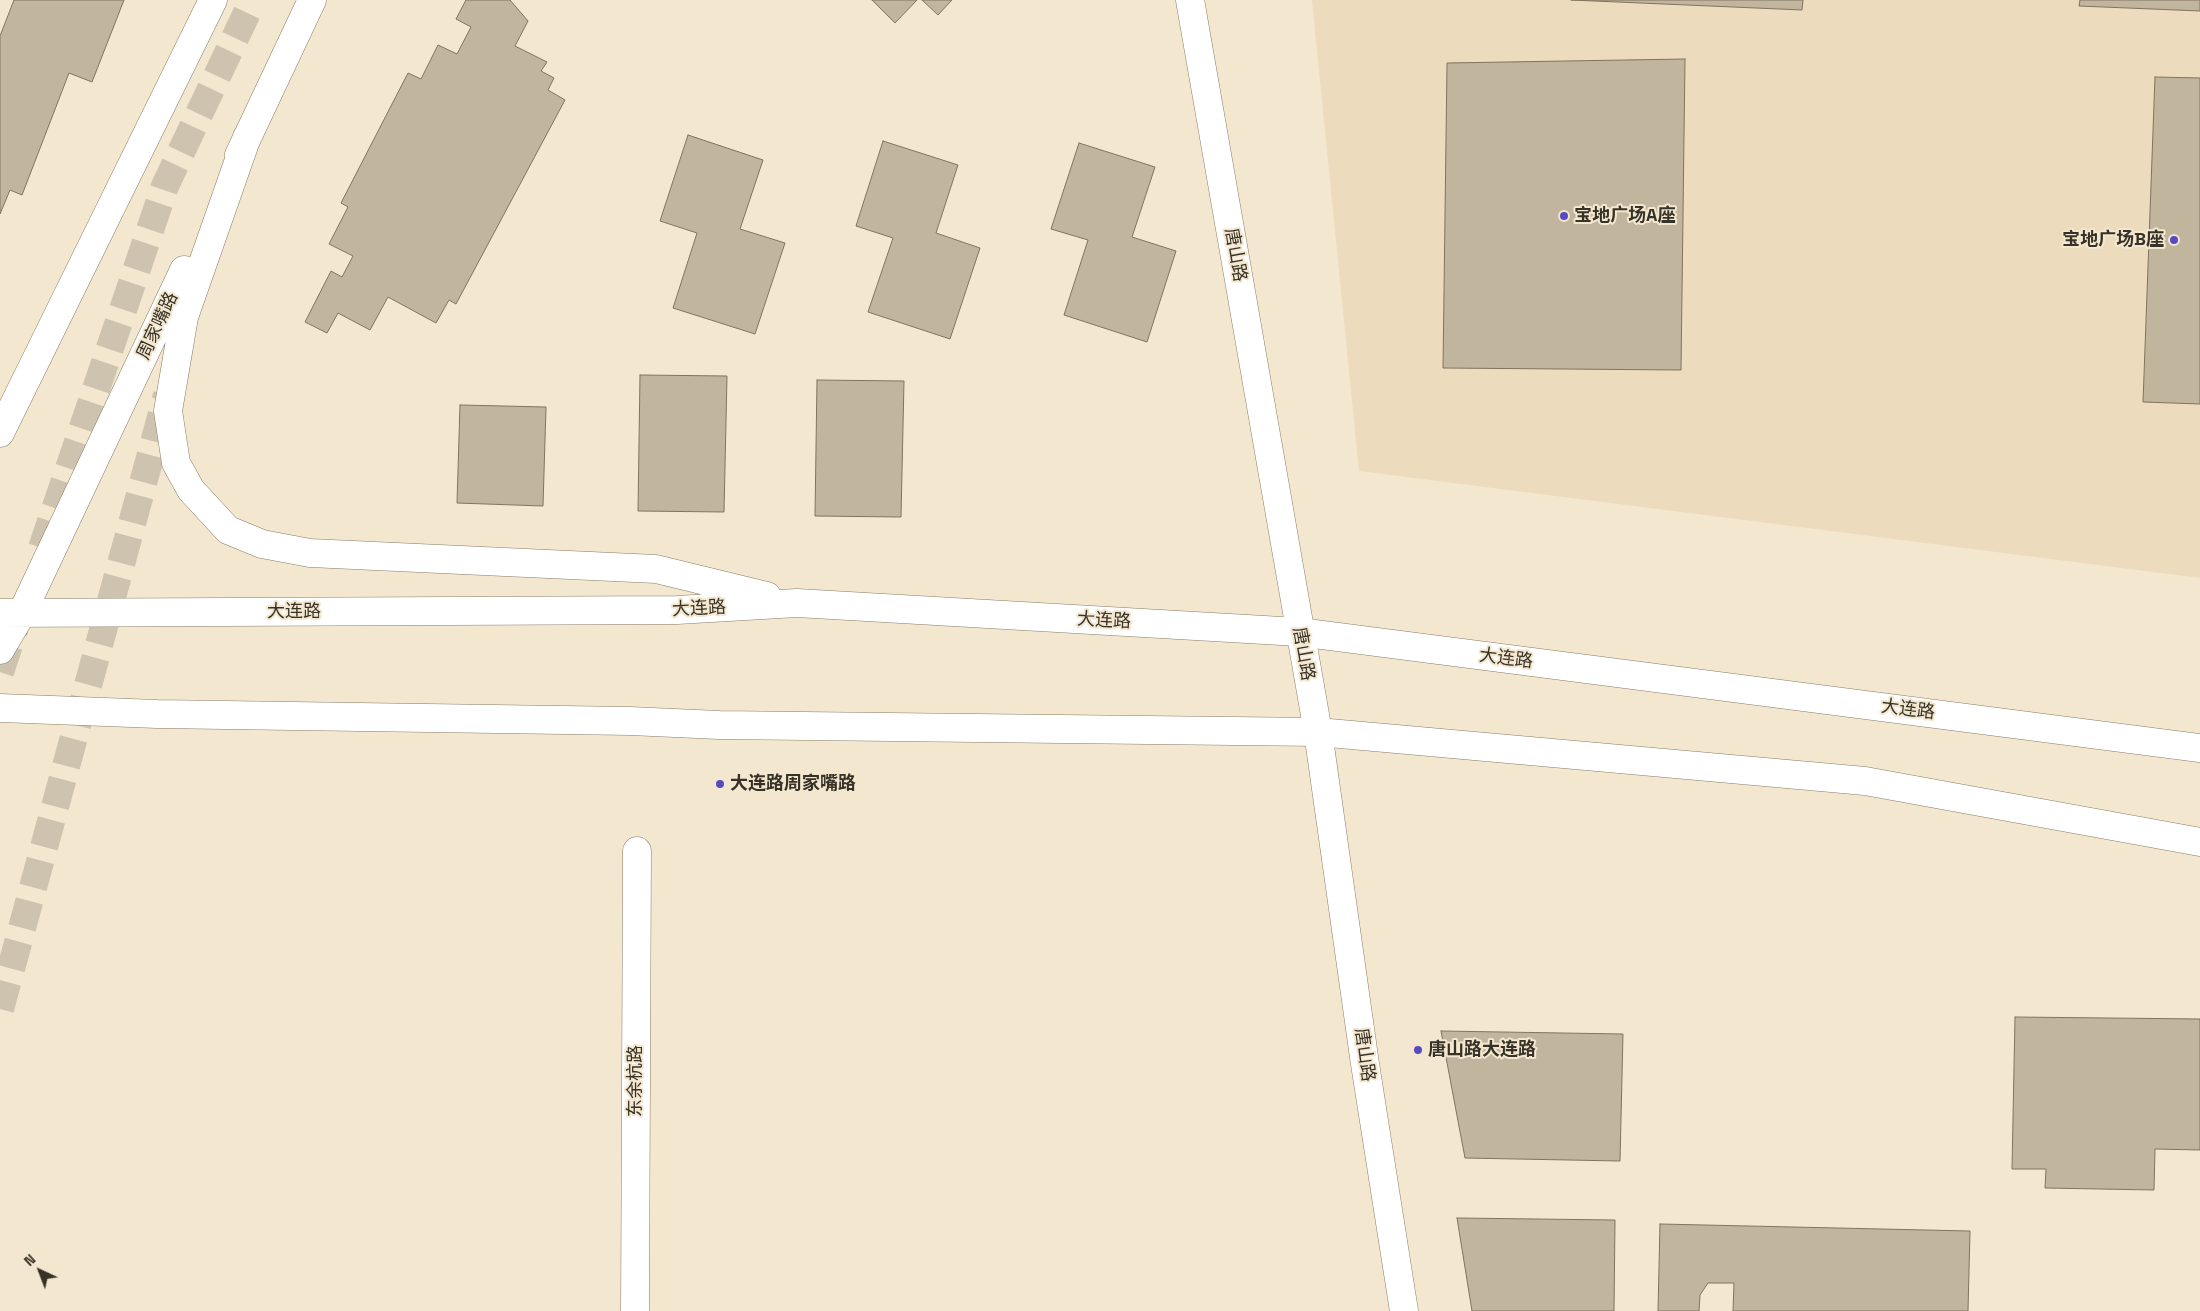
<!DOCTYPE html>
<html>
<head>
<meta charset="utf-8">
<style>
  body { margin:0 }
  #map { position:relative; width:2200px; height:1311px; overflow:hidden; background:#f4e7cf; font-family:"Space Grotesk",sans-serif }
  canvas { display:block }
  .north { position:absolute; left:15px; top:1246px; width:50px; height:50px; -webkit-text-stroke:4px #f4e7cf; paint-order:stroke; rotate:317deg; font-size:14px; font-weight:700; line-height:20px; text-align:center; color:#373228 }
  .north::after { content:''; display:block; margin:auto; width:18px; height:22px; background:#373228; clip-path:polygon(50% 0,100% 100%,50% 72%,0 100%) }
</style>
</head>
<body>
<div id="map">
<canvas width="2200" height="1311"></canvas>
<div class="north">N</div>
</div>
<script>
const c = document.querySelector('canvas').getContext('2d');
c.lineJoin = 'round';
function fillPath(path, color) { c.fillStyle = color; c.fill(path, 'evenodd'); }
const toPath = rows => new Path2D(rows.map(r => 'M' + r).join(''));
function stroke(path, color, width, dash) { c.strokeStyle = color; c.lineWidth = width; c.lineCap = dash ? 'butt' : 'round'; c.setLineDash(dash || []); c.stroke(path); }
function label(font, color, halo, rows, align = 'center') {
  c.font = font + ' "Space Grotesk","Noto Sans SC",sans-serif'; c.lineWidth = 4; c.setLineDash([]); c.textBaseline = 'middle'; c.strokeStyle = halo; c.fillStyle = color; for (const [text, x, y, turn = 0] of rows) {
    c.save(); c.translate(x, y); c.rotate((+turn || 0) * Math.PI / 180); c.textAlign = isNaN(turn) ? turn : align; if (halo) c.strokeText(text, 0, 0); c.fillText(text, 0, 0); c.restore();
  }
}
fillPath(toPath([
  [1312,0,2200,0,2200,578,1359,471]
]), '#ecdcbd');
const building = toPath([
  [14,0,124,0,92,82,69,73,22,195,10,190,0,214,0,36,14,0],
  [466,0,510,0,528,21,515,46,547,62,541,71,554,78,548,90,565,100,456,304,449,300,436,323,388,297,370,330,338,313,327,333,305,322,331,271,342,277,353,256,329,244,348,207,341,203,408,73,421,79,438,45,457,54,471,27,456,19,466,0],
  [872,0,917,0,895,23,872,0],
  [922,0,952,0,938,15,922,0],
  [1571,0,1803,0,1802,10,1571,0],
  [2080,0,2200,0,2200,11,2079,6,2080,0],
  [1685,59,1681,370,1443,368,1447,63,1685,59],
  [2155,77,2200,78,2200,404,2143,402,2155,77],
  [688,135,763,160,740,229,785,243,755,334,673,308,697,233,660,221,688,135],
  [883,141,958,165,936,233,980,248,950,339,868,312,893,238,856,226,883,141],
  [1079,143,1155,167,1132,237,1176,251,1147,342,1064,315,1088,240,1051,229,1079,143],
  [640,375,727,376,724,512,638,511,640,375],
  [817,380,904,381,901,517,815,516,817,380],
  [460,405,546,407,543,506,457,503,460,405],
  [2015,1017,2200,1019,2200,1150,2155,1149,2154,1190,2045,1188,2046,1169,2012,1169,2015,1017],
  [1441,1031,1623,1034,1620,1161,1465,1158,1441,1031],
  [1457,1218,1615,1220,1614,1311,1472,1311,1457,1218],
  [1660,1224,1970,1231,1968,1311,1733,1311,1734,1283,1708,1283,1700,1295,1699,1311,1658,1311,1660,1224]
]);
fillPath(building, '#c1b59e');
stroke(building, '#80745f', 1);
stroke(toPath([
  [42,548,165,186,253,0],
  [0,672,15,627],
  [0,1009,167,395]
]), '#cec3ae', 28, [28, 14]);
const minor = toPath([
  [1190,0,1318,732,1365,1064,1404,1311],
  [635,1311,637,851]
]);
const major = toPath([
  [247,137,184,317,168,411,176,463,191,490,228,530,262,544,310,553,656,569,767,596],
  [239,155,312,0],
  [0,433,213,0],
  [0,613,677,610,797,603,1299,632,2200,748],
  [0,650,22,613,184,270],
  [0,708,157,714,630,721,719,725,1318,732,1865,781,2200,842]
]);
stroke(minor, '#887c66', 29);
stroke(major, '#887c66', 29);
stroke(minor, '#fff', 28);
stroke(major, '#fff', 28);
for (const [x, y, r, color] of [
  [1564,216,5,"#574bc3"],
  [2174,240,5,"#574bc3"],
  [720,784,5,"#574bc3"],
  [1418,1050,5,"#574bc3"]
]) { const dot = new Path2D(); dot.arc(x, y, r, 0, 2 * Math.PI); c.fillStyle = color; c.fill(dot); stroke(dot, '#f4e7cf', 2); }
label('bold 18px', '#373228', '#f4e7cf', [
  ["宝地广场A座",1574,216],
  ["宝地广场B座",2164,240,"right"],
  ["大连路周家嘴路",730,784],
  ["唐山路大连路",1428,1050]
], 'left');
label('18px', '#373228', '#f4e7cf', [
  ["唐山路",1235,255,80],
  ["周家嘴路",158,326,-65],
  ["大连路",699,609,-3],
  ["大连路",294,612],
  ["大连路",1104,621,3],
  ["唐山路",1303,654,80],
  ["大连路",1506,659,7],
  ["大连路",1908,710,7],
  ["唐山路",1364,1055,82],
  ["东余杭路",636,1081,-90]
]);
</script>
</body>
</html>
